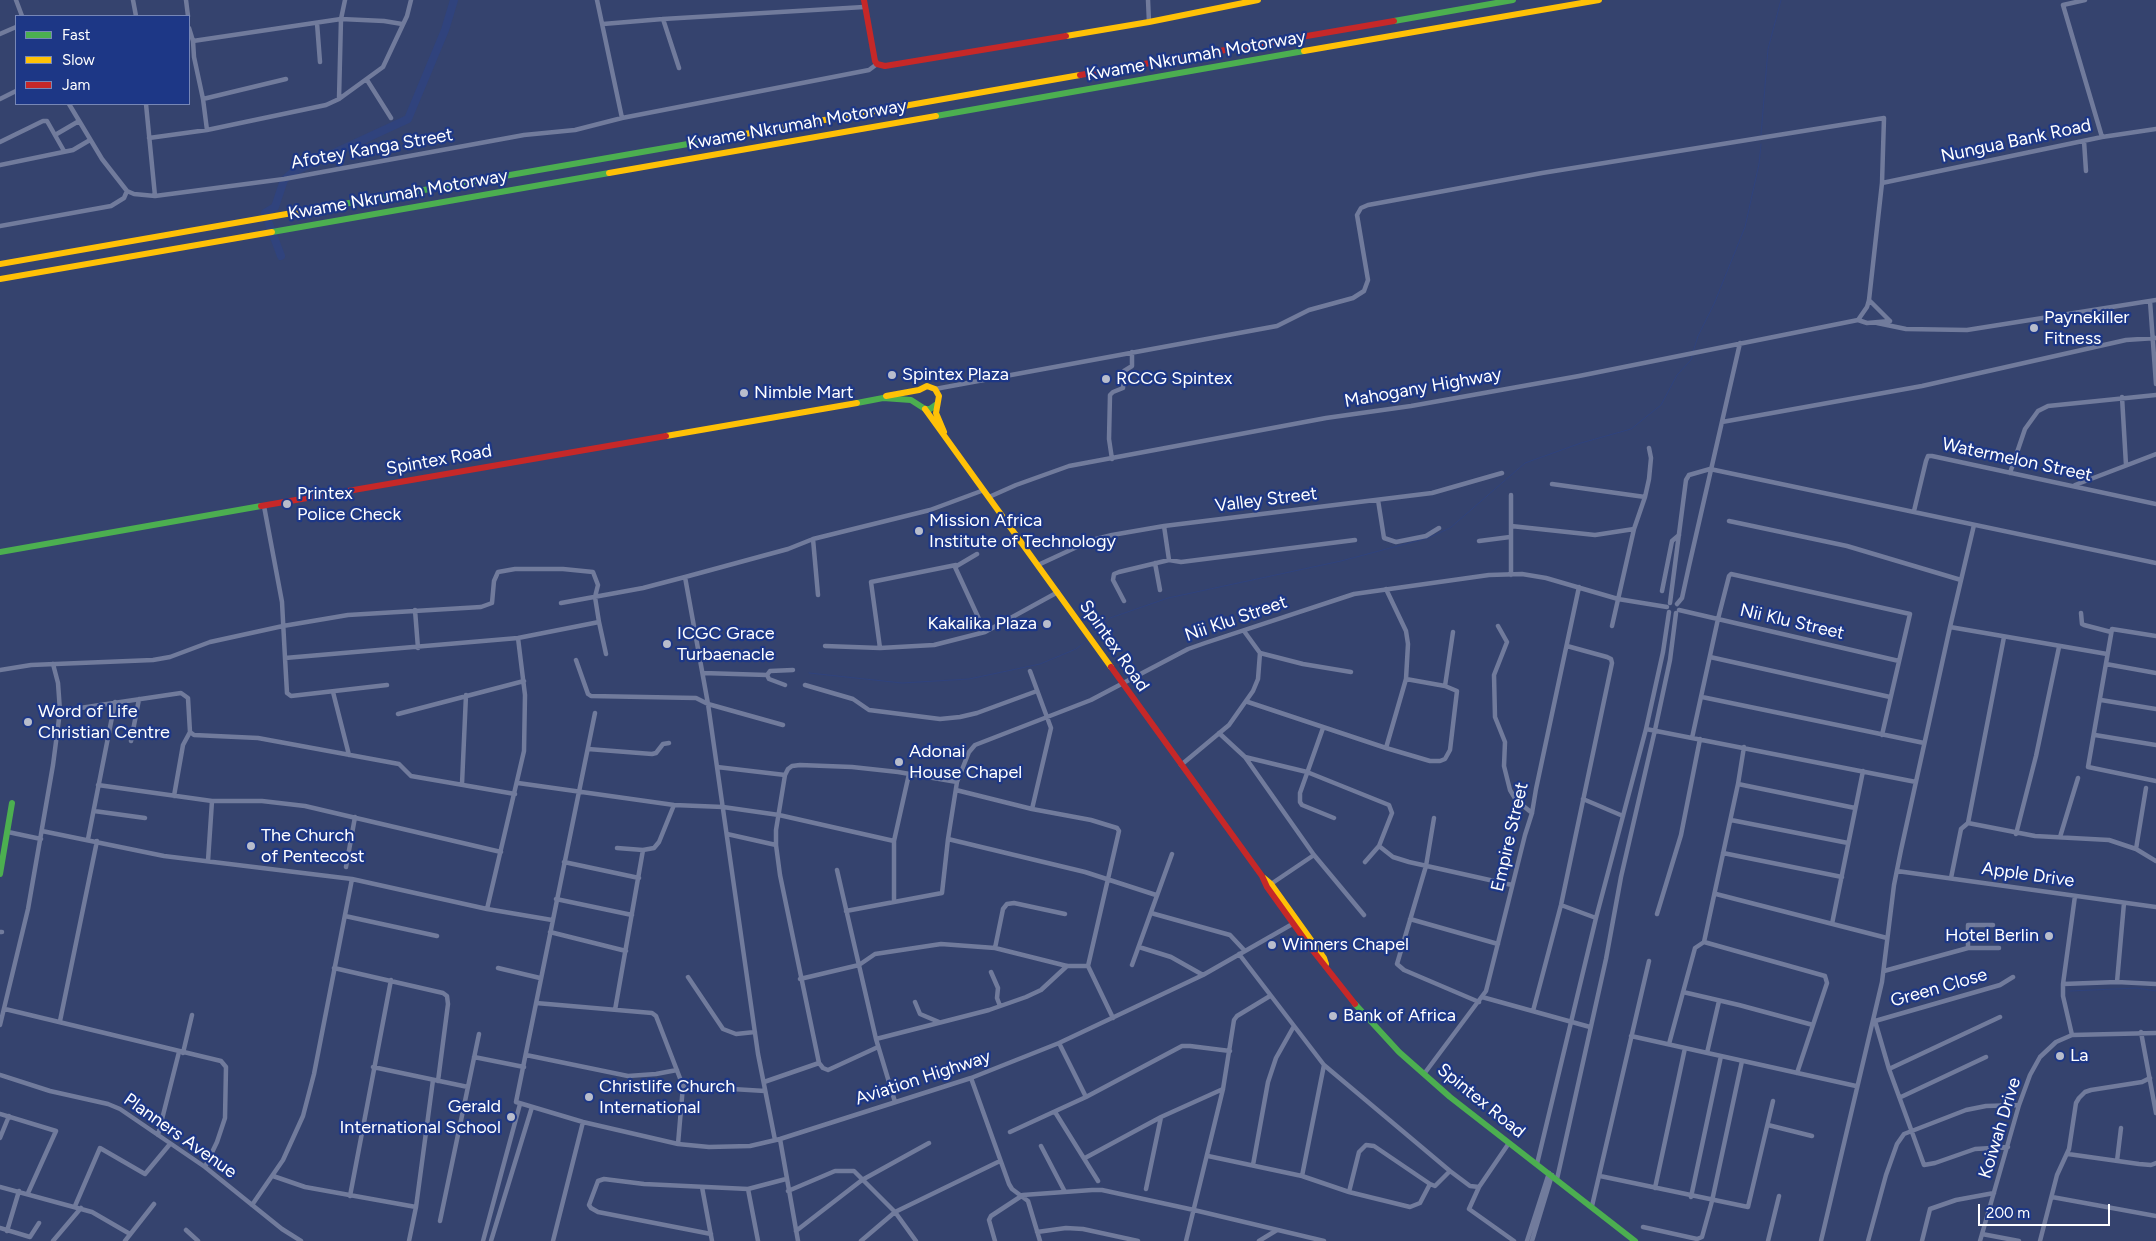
<!DOCTYPE html>
<html>
<head>
<meta charset="utf-8">
<style>
  body { margin:0 }
  #map { position:relative; width:2156px; height:1241px; overflow:hidden; background:#35436e; font-family:Figtree,sans-serif }
  canvas { display:block }
  .legend { position:absolute; left:15px; top:15px; width:175px; height:90px; box-sizing:border-box; background:#1d3786; border:1px solid #7787b6; margin:0; padding:6px 9px; list-style:none; font-size:15px; color:#fff }
  .legend li { display:flex; align-items:center; gap:10px; height:25px }
  .legend b { width:25px; border:1px solid #7787b6 }
  .scale { position:absolute; left:1978px; top:1204px; width:132px; height:22px; box-sizing:border-box; border:2px solid #fff; border-top:0; padding-left:6px; font-size:15px; line-height:18px; white-space:nowrap; color:#fff; -webkit-text-stroke:4px #1d3786; paint-order:stroke }
</style>
</head>
<body>
<div id="map">
<canvas width="2156" height="1241"></canvas>
<ul class="legend">
<li><b style="height:6px;background:#4caf50"></b>Fast</li>
<li><b style="height:6px;background:#ffc107"></b>Slow</li>
<li><b style="height:6px;background:#c62828"></b>Jam</li>
</ul>
<div class="scale">200 m</div>
</div>
<script>
const c = document.querySelector('canvas').getContext('2d');
c.lineJoin = 'round';
const toPath = rows => new Path2D(rows.map(r => 'M' + r).join(''));
function stroke(path, color, width, dash) { c.strokeStyle = color; c.lineWidth = width; c.lineCap = dash ? 'butt' : 'round'; c.setLineDash(dash || []); c.stroke(path); }
function label(font, color, halo, rows, align = 'center') {
  c.font = font + ' Figtree,sans-serif'; c.lineWidth = 4.5; c.setLineDash([]); c.textBaseline = 'middle'; c.strokeStyle = halo; c.fillStyle = color; for (const [text, x, y, turn = 0] of rows) {
    c.save(); c.translate(x, y); c.rotate((+turn || 0) * Math.PI / 180); c.textAlign = isNaN(turn) ? turn : align; if (halo) c.strokeText(text, 0, 0); c.fillText(text, 0, 0); c.restore();
  }
}
stroke(toPath([
  [1761,135,1768,49,1781,0],
  [1693,352,1698,336,1714,304,1745,227,1759,164,1761,144],
  [1094,635,1110,618,1168,598,1341,561,1428,538,1450,528,1525,463,1581,443,1631,429,1661,405,1677,375,1691,360,1692,356],
  [809,673,902,683,969,679,1040,664,1076,649,1085,642],
  [2070,991,2137,988,2156,991]
]), '#30437d', 1);
stroke(toPath([
  [281,256,265,213,275,207,284,180,293,172,408,119,445,30,454,0]
]), '#30437d', 8);
stroke(toPath([
  [16,0,22,16],
  [133,0,136,16],
  [186,0,188,16],
  [597,0,622,118],
  [1148,0,1149,22],
  [2085,0,2063,5,2102,137],
  [663,19,679,68],
  [317,23,320,62],
  [603,24,663,19,864,7],
  [189,28,193,41,194,57,203,99,207,130],
  [0,34,16,27],
  [193,41,341,19,384,21,402,24],
  [367,80,391,118],
  [0,99,16,91],
  [203,99,286,79],
  [339,99,341,19,345,0],
  [69,104,102,159,127,191,134,194,155,196,284,179,524,135,575,130,622,118,869,70,877,64],
  [146,104,155,196],
  [55,135,79,121],
  [149,138,207,130,326,105,339,99,383,67,407,16,411,0],
  [2084,141,2086,171],
  [0,142,43,121,47,121,64,151],
  [0,165,73,150,90,140],
  [1882,183,2102,137,2156,129],
  [0,226,111,206,124,198,127,191],
  [1869,300,1890,321],
  [2150,301,2156,384],
  [1858,320,1867,323,1890,321],
  [1877,323,1906,329,1967,330,2156,300],
  [935,389,1277,326,1309,310,1353,298,1364,291,1368,280,1357,215,1361,208,1368,205,1542,173,1884,118,1882,183,1869,300,1867,307,1858,320,1579,376,1411,406,1326,418,1069,466,1016,485,989,497],
  [2122,397,2126,465],
  [1722,422,1922,386,2126,340,2156,338],
  [1112,459,1109,439,1110,395,1113,392,1123,388,1124,371,1132,366,1132,352],
  [2010,473,2025,429,2038,411,2048,406,2156,395],
  [1552,484,1645,497,1634,529,1612,626],
  [2075,485,2156,454],
  [1645,497,1649,479,1651,458,1649,448],
  [1378,500,1384,538,1396,542,1426,536,1439,528],
  [264,506,282,602,285,658,518,638,599,622],
  [1914,511,1926,461,1928,456,1932,456,2156,504],
  [1729,521,1847,546,1961,580],
  [1164,526,1169,560],
  [1511,526,1595,535,1634,529],
  [813,539,818,595],
  [1479,541,1510,537],
  [977,554,955,567,985,632],
  [1155,563,1160,590],
  [1038,565,1092,540,1112,535,1164,526,1432,493,1502,473],
  [1511,575,1511,495],
  [685,577,708,704,758,1054,775,1140],
  [1662,591,1672,541,1679,535],
  [1124,601,1113,580,1114,574,1119,572,1169,560,1181,562,1355,540],
  [561,603,643,588,685,577,788,549,813,539,930,510,984,490],
  [1670,603,1686,480,1689,475,1710,469,2156,563],
  [1677,604,1682,598,1689,566,1740,343],
  [415,610,418,648],
  [1679,610,1899,661],
  [2081,613,2082,624,2084,625,2111,632],
  [1498,626,1507,642,1494,675,1495,717,1505,742,1504,766,1510,790,1516,800,1532,813],
  [1950,627,2107,654],
  [2156,636,2112,629,2088,767,2156,781],
  [825,646,880,648,934,645,985,632,1058,592],
  [880,648,871,582,956,565],
  [1260,653,1303,664,1351,672],
  [1710,657,1890,697],
  [285,658,287,693,291,696,387,685],
  [576,660,588,694,591,696,696,698,708,704,783,725],
  [2106,664,2156,673],
  [0,670,31,665,153,660,170,657,210,642,283,626,348,615,481,607,492,603,494,581,498,572,515,569,563,569,593,572,598,585,595,597,599,622,606,654],
  [1030,671,1051,728,1032,809],
  [703,673,767,675],
  [785,685,769,679,767,675,770,671,793,670],
  [805,685,853,699,869,710,940,719,960,717,977,713,1037,691],
  [1445,686,1453,632],
  [333,692,349,755],
  [1702,697,1924,743],
  [2101,700,2156,709],
  [1248,702,1386,748,1430,761,1440,761,1445,759,1450,750,1457,691,1445,686,1406,679],
  [60,711,181,693,188,698,190,732,194,735,258,738,399,764,411,776,515,794],
  [595,713,516,1102,583,1122,678,1144,709,1147,750,1146,780,1139,971,1078,1059,1043,1203,975,1296,922],
  [398,714,524,681],
  [1323,728,1300,793,1300,802,1302,805,1334,818],
  [1646,729,1916,782],
  [1219,733,1245,757,1314,855,1364,915],
  [2095,735,2156,745],
  [1692,738,1718,619,1729,576,1731,574,1910,614,1882,735],
  [131,741,139,699],
  [1386,748,1406,679,1408,644,1406,631,1386,589],
  [588,749,652,754,656,753,663,744,669,743],
  [1245,757,1307,772,1389,805,1392,813,1379,846,1365,862],
  [1181,765,1229,725,1253,691,1258,679,1260,653,1244,631],
  [717,767,785,775],
  [518,783,674,805,723,807,779,815,894,841,894,901],
  [462,784,466,695],
  [1738,784,1855,808],
  [98,785,212,801,262,801,305,806,501,852],
  [956,790,1032,809,1091,820,1117,828,1119,831,1088,966,1113,1018],
  [174,796,183,745,190,732],
  [1583,799,1623,816],
  [94,811,145,818],
  [1434,818,1426,866,1397,964,1404,970,1479,1002],
  [1731,820,1848,843],
  [1968,823,2035,836,2109,840,2136,849,2156,861],
  [42,831,164,856,352,879,487,909,552,920],
  [8,832,41,839],
  [727,834,776,845],
  [2016,834,2036,756,2059,647],
  [2060,837,2078,778],
  [88,839,115,702],
  [948,839,1085,872,1156,895],
  [894,841,909,774],
  [1379,846,1393,857,1409,862,1512,885],
  [617,848,643,850,654,848,659,842,674,805],
  [2136,849,2146,788],
  [1723,853,1842,877],
  [208,861,212,801],
  [564,862,639,878],
  [346,867,355,817],
  [837,870,876,1039,895,1102],
  [1897,871,2156,907],
  [1951,878,1961,829,1968,823,2004,637],
  [1271,884,1314,855],
  [1716,894,1887,938],
  [556,899,632,915],
  [1561,905,1596,918],
  [487,909,524,751,525,695,518,638],
  [846,911,942,893,948,839,957,782,969,752,975,745,1091,700,1188,649,1205,643,1354,594,1489,575,1522,574,1546,578,1618,599,1667,607],
  [1151,913,1230,935,1245,951],
  [1657,914,1681,835,1700,739],
  [345,916,437,936],
  [1410,919,1498,944],
  [1832,924,1863,771],
  [0,932,2,932],
  [550,932,626,951],
  [1704,942,1825,976,1827,983,1797,1073],
  [1704,942,1738,784,1744,747],
  [1139,947,1171,957,1203,975],
  [995,948,1003,909,1007,904,1014,903,1065,914],
  [1968,948,1999,948],
  [1239,954,1324,1065,1450,1171,1470,1186,1479,1187,1509,1143],
  [1132,965,1172,854],
  [334,968,443,993,447,996,448,1004,438,1081],
  [498,968,540,978],
  [1884,971,1968,948,1968,925,1993,925],
  [991,972,998,988,997,998,1000,1006],
  [688,977,723,1029,736,1034,755,1032],
  [800,979,859,965,875,954,941,944,995,948,1067,966,1088,966],
  [2117,982,2124,903],
  [2063,984,2117,982,2156,984],
  [1683,992,1739,1005,1813,1025],
  [1482,997,1590,1027],
  [915,1002,920,1014,939,1022],
  [536,1003,652,1013,656,1016,683,1086,765,1091],
  [5,1009,221,1061,226,1067,225,1118,217,1142,205,1167],
  [615,1010,643,850],
  [1533,1011,1561,905,1612,663,1611,659,1607,657,1567,646],
  [60,1021,97,841],
  [1875,1021,1889,1069,1924,1165,1935,1163,1975,1149,2008,1147],
  [1875,1021,2000,985,2013,977],
  [0,1025,28,909,53,765,60,711,58,683,53,664],
  [2141,1032,2156,1113],
  [2072,1035,2063,996,2063,984,2075,896],
  [1631,1036,1856,1086],
  [876,1039,989,1010,1026,997,1041,990,1067,966],
  [1059,1043,1086,1097],
  [1669,1044,1695,948,1704,942],
  [183,1053,192,1015],
  [1707,1053,1719,1001],
  [526,1055,628,1076,656,1074,677,1070],
  [474,1057,524,1067],
  [819,1063,823,1068,828,1070,878,1047],
  [373,1067,468,1087],
  [1889,1069,2000,1017],
  [1424,1074,1486,991,1525,835,1532,813,1536,789,1579,587],
  [0,1075,50,1091,108,1104,120,1109,205,1167,282,1229,301,1241],
  [971,1078,1009,1184,1012,1189,1028,1201,1040,1241],
  [764,1082,819,1063,780,875,776,845,776,830,785,775,788,769,792,766,800,765,852,767,898,772,957,782],
  [1901,1097,1986,1057],
  [1055,1112,1098,1181],
  [0,1114,56,1131,28,1193],
  [1768,1125,1812,1136],
  [1010,1132,1086,1097,1182,1046,1190,1046,1230,1051],
  [158,1135,179,1052],
  [0,1138,9,1116],
  [780,1139,798,1241],
  [678,1144,683,1086],
  [1041,1146,1065,1192],
  [2068,1154,2139,1164,2151,1165,2156,1163],
  [1208,1156,1302,1176,1349,1192,1410,1207,1420,1203,1430,1184],
  [1085,1158,1161,1117,1223,1089],
  [2117,1161,2121,1128],
  [1537,1164,1596,918,1646,729,1663,652,1669,612],
  [1253,1165,1268,1082,1276,1058,1294,1026],
  [273,1176,305,1187,416,1207],
  [1302,1176,1324,1065],
  [1600,1176,1748,1207,1773,1101],
  [1557,1179,1606,959,1621,877,1655,730,1670,660,1676,613],
  [0,1187,92,1212,130,1234],
  [702,1187,712,1241],
  [1479,1187,1469,1209,1514,1241],
  [1655,1188,1685,1048],
  [748,1189,758,1241],
  [1146,1189,1161,1117],
  [788,1191,835,1171,854,1171,895,1212,916,1241],
  [1349,1192,1359,1152,1366,1145,1374,1146,1430,1184,1435,1186,1450,1171],
  [350,1196,391,980],
  [1691,1197,1721,1056],
  [2052,1197,2156,1216],
  [252,1205,283,1160,303,1116,314,1074,352,879],
  [75,1206,100,1148,145,1174,170,1144],
  [1592,1206,1649,961],
  [440,1221,479,1034],
  [1643,1227,1697,1239,1702,1237,1712,1201,1742,1061],
  [0,1228,30,1237,39,1223],
  [186,1230,198,1241],
  [7,1231,19,1191],
  [796,1231,862,1180,929,1143],
  [1037,1232,1066,1228,1083,1229,1138,1241],
  [711,1234,598,1212,591,1208,589,1205,598,1181,604,1179,644,1184,748,1189,786,1179],
  [1982,1234,2019,1241],
  [53,1241,81,1208],
  [125,1241,154,1204],
  [409,1241,416,1207,433,1080],
  [483,1241,520,1104],
  [491,1241,532,1107],
  [553,1241,583,1122],
  [861,1241,895,1212,1000,1161],
  [995,1241,989,1220,991,1216,1023,1195,1092,1190,1102,1190,1194,1210,1324,1241],
  [1186,1241,1223,1089,1234,1020,1237,1016,1270,996],
  [1259,1241,1277,1230],
  [1527,1241,1549,1173],
  [1532,1241,1552,1175],
  [1768,1241,1779,1196],
  [1821,1241,1882,982,1894,885,1901,850,1950,627,1974,525],
  [1868,1241,1886,1175,1897,1144,1904,1134,1966,1110,1986,1106,2019,1105],
  [1922,1241,1930,1209,1956,1200,1994,1193],
  [1980,1241,2019,1105,2030,1075,2040,1057,2056,1042,2072,1035,2156,1033],
  [2040,1241,2057,1175,2069,1149,2076,1103,2079,1098,2085,1092,2091,1090,2142,1082,2150,1078]
]), '#717b9c', 4.5);
stroke(toPath([
  [1394,21,1513,0],
  [936,116,1304,51],
  [338,205,705,141],
  [272,232,609,173],
  [857,403,883,398,911,400,925,409,930,409,937,404],
  [0,552,261,506],
  [0,874,12,803],
  [1355,1004,1399,1052,1450,1097,1635,1241]
]), '#4caf50', 6);
stroke(toPath([
  [1066,36,1149,22,1258,0],
  [1304,51,1599,0],
  [705,141,1080,75],
  [609,173,936,116],
  [0,264,338,205],
  [0,279,272,232],
  [886,396,919,390,927,386,935,389,939,396,936,413,944,432],
  [925,409,1111,667],
  [666,436,857,403],
  [1264,878,1271,884,1324,958,1326,964]
]), '#ffc107', 6);
stroke(toPath([
  [864,0,875,61,877,64,885,66,1066,36],
  [1080,75,1394,21],
  [261,506,666,436],
  [1111,667,1262,876,1267,887,1310,947,1355,1004]
]), '#c62828', 6);
for (const [x, y, r, color] of [
  [2034,328,5,"#b8bdcc"],
  [892,375,5,"#b8bdcc"],
  [1106,379,5,"#b8bdcc"],
  [744,393,5,"#b8bdcc"],
  [287,504,5,"#b8bdcc"],
  [919,531,5,"#b8bdcc"],
  [1047,624,5,"#b8bdcc"],
  [667,644,5,"#b8bdcc"],
  [28,722,5,"#b8bdcc"],
  [899,762,5,"#b8bdcc"],
  [251,846,5,"#b8bdcc"],
  [2049,936,5,"#b8bdcc"],
  [1272,945,5,"#b8bdcc"],
  [1333,1016,5,"#b8bdcc"],
  [2060,1056,5,"#b8bdcc"],
  [589,1097,5,"#b8bdcc"],
  [511,1117,5,"#b8bdcc"]
]) { const dot = new Path2D(); dot.arc(x, y, r, 0, 2 * Math.PI); c.fillStyle = color; c.fill(dot); stroke(dot, '#1d3786', 2); }
label('18px', '#fff', '#1d3786', [
  ["Kwame Nkrumah Motorway",1196,56,-10],
  ["Kwame Nkrumah Motorway",797,125,-10],
  ["Nungua Bank Road",2016,141,-12],
  ["Afotey Kanga Street",372,149,-10],
  ["Kwame Nkrumah Motorway",398,195,-10],
  ["Mahogany Highway",1423,388,-10],
  ["Spintex Road",439,460,-10],
  ["Watermelon Street",2017,460,12],
  ["Valley Street",1266,500,-7],
  ["Nii Klu Street",1236,619,-19],
  ["Nii Klu Street",1792,622,13],
  ["Spintex Road",1114,646,55],
  ["Empire Street",1510,837,-77],
  ["Apple Drive",2028,875,8],
  ["Green Close",1939,988,-16],
  ["Aviation Highway",923,1078,-18],
  ["Spintex Road",1481,1101,39],
  ["Koiwah Drive",2000,1128,-73],
  ["Planners Avenue",180,1136,35]
]);
label('18px', '#fff', '#1d3786', [
  ["Paynekiller",2044,318],
  ["Fitness",2044,339],
  ["Spintex Plaza",902,375],
  ["RCCG Spintex",1116,379],
  ["Nimble Mart",754,393],
  ["Printex",297,494],
  ["Police Check",297,515],
  ["Mission Africa",929,521],
  ["Institute of Technology",929,542],
  ["Kakalika Plaza",1037,624,"right"],
  ["ICGC Grace",677,634],
  ["Turbaenacle",677,655],
  ["Word of Life",38,712],
  ["Christian Centre",38,733],
  ["Adonai",909,752],
  ["House Chapel",909,773],
  ["The Church",261,836],
  ["of Pentecost",261,857],
  ["Hotel Berlin",2039,936,"right"],
  ["Winners Chapel",1282,945],
  ["Bank of Africa",1343,1016],
  ["La",2070,1056],
  ["Christlife Church",599,1087],
  ["International",599,1108],
  ["Gerald",501,1107,"right"],
  ["International School",501,1128,"right"]
], 'left');
</script>
</body>
</html>
